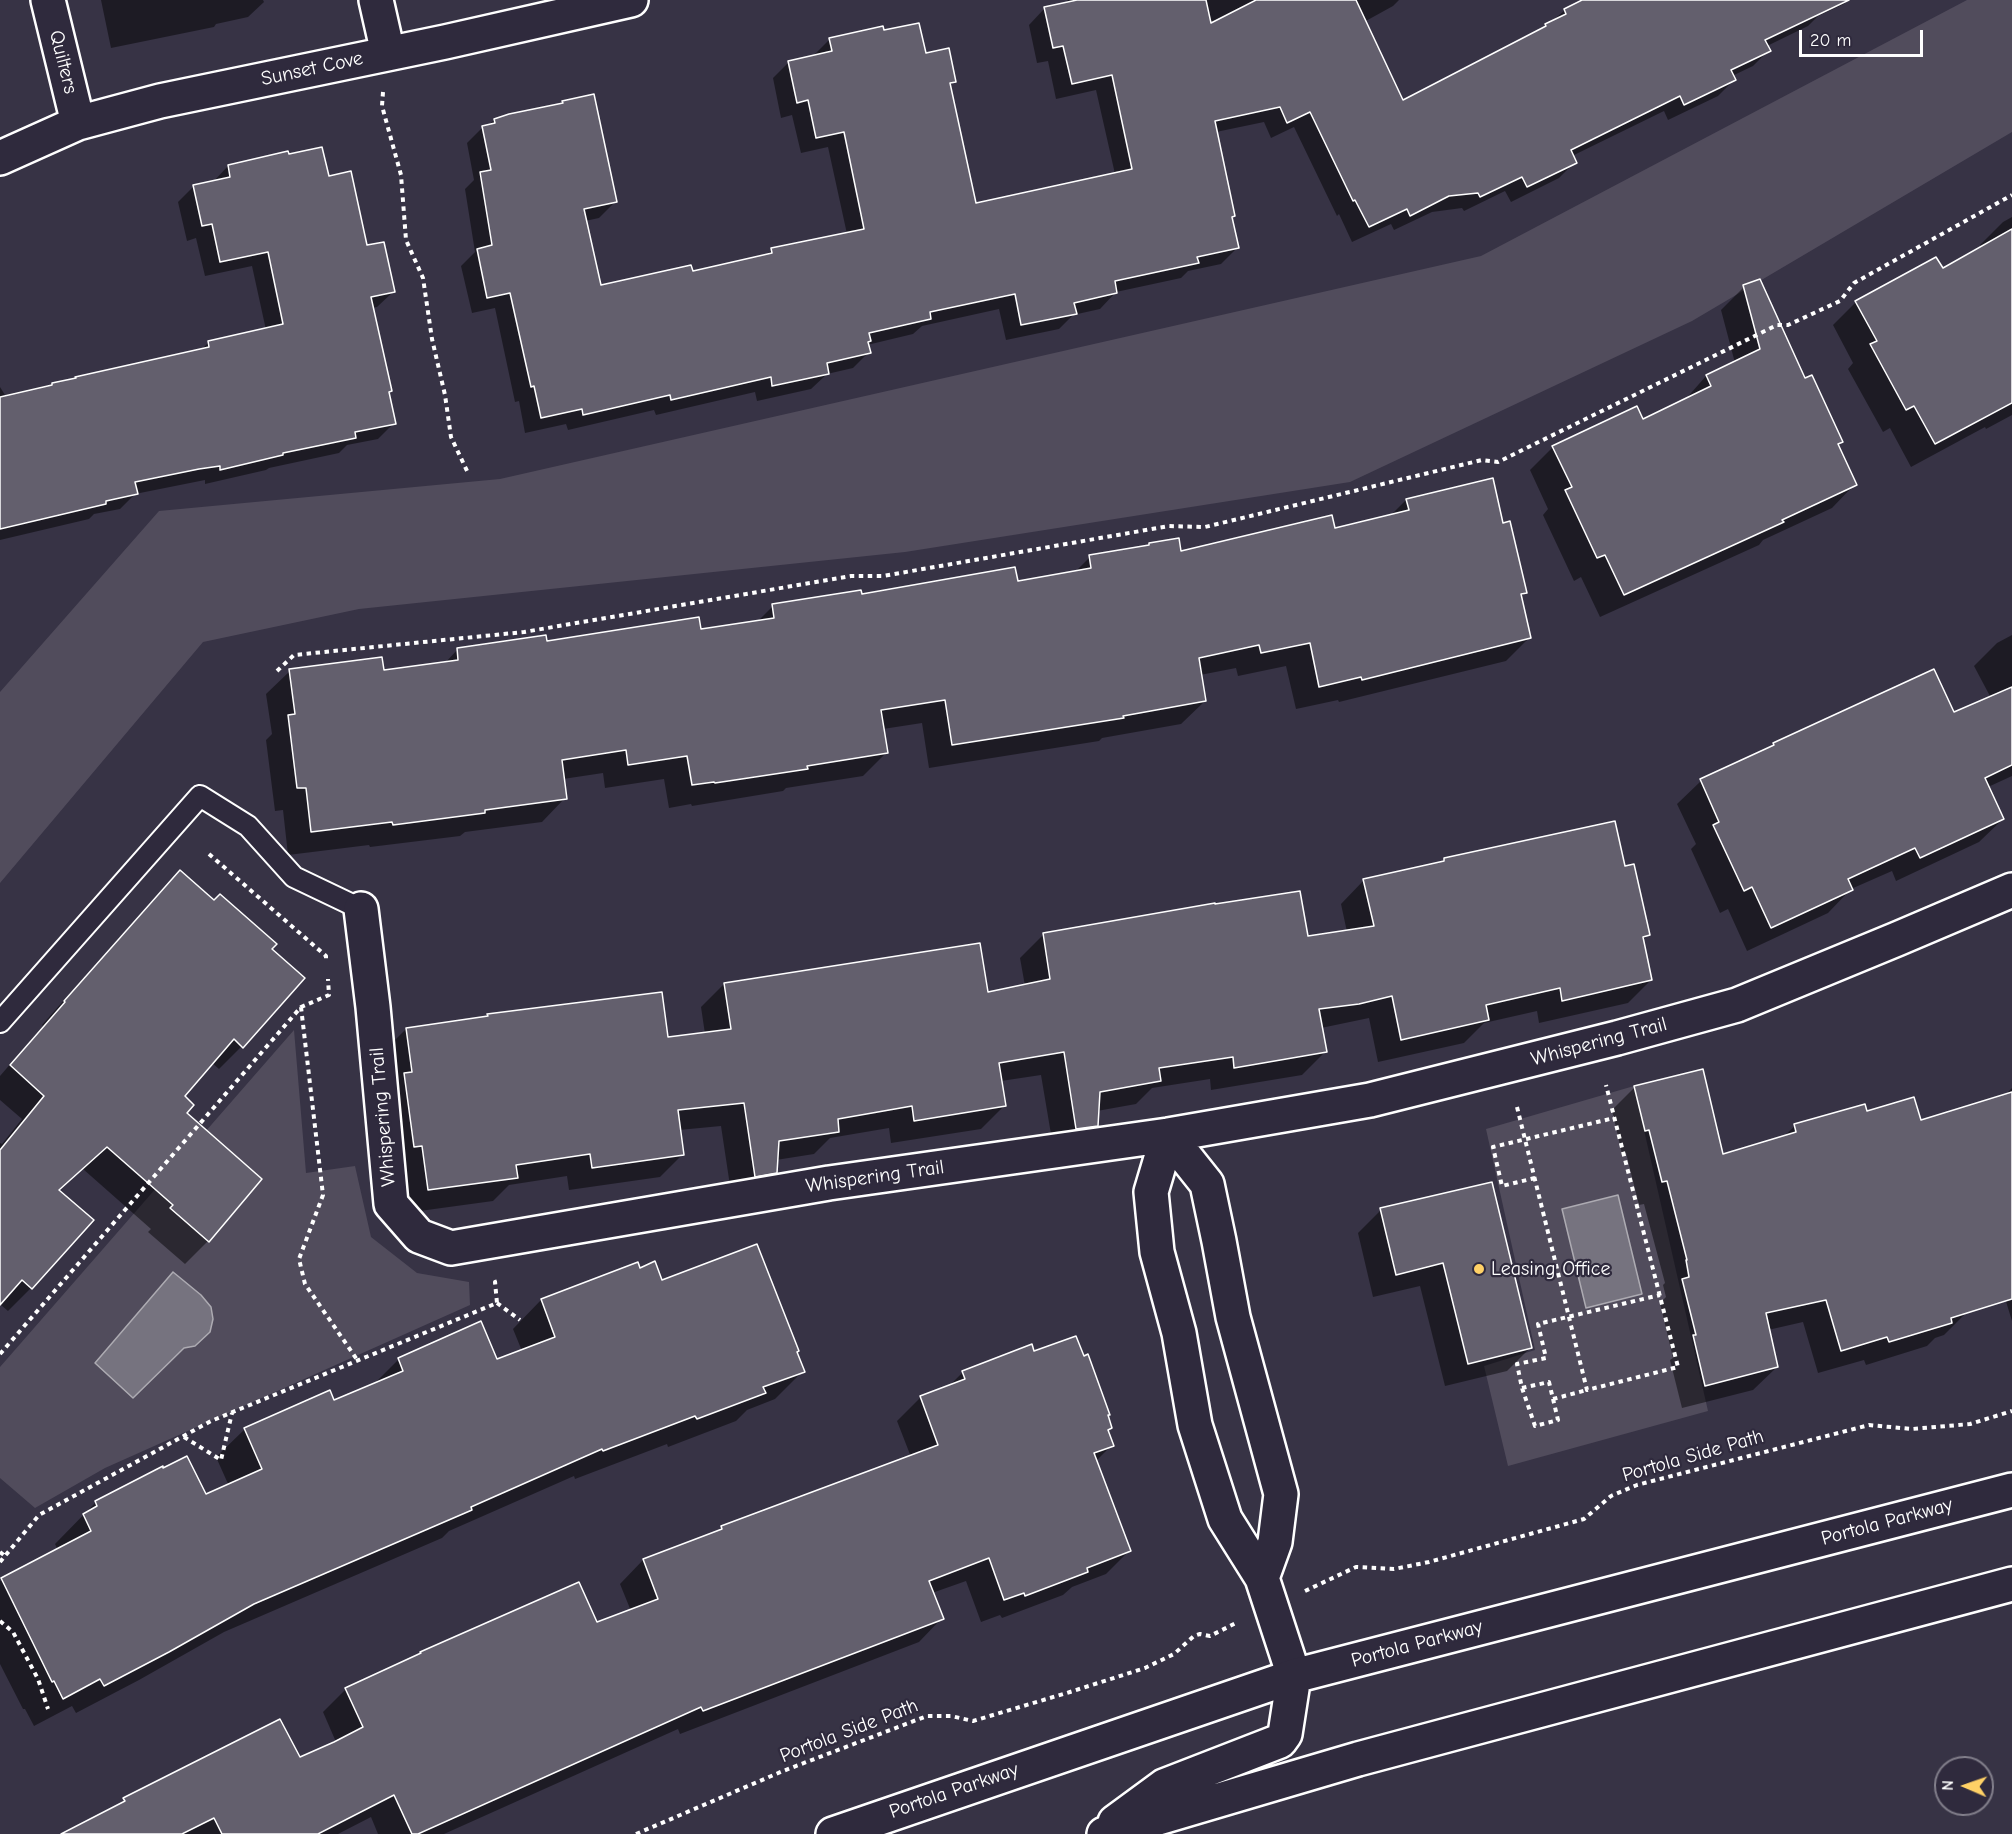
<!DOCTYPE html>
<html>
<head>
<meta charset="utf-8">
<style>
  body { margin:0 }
  #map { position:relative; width:2012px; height:1834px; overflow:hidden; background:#373345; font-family:"Comic Neue",sans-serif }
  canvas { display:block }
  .north { position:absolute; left:1934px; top:1756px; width:60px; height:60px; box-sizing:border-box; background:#2f2a3d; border:2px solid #827f8b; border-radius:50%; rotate:272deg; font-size:16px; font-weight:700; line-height:24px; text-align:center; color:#fff }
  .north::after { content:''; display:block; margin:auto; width:21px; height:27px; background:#ffd166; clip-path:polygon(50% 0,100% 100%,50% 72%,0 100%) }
  .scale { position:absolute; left:1799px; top:30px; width:124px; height:27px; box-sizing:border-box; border:3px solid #fff; border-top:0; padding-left:8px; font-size:18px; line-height:21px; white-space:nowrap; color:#fff; -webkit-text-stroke:4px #2f2a3d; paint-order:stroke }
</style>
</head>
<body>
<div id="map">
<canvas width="2012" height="1834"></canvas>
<div class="north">N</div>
<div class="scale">20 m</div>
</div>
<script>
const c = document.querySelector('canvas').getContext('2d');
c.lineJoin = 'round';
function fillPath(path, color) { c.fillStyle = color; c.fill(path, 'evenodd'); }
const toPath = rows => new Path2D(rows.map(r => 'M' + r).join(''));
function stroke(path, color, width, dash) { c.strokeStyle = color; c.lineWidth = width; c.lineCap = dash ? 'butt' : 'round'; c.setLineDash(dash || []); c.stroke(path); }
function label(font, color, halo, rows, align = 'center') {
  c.font = font + ' "Comic Neue",sans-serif'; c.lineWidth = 4.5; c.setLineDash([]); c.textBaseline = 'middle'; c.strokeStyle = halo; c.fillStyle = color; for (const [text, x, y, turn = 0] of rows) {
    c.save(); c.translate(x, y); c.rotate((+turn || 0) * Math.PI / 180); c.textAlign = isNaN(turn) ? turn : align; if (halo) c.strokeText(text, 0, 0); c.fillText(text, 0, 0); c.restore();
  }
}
fillPath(toPath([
  [1967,0,2012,0,2012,132,1692,321,1350,482,905,552,359,609,203,642,0,883,0,692,159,511,500,479,1481,256],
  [294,1030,306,1173,355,1166,371,1237,417,1273,469,1282,470,1305,105,1468,35,1508,0,1478,0,1367],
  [1634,1086,1708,1411,1508,1466,1484,1366,1535,1350,1486,1129]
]), '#514c5c');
const water = toPath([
  [1618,1195,1642,1294,1586,1308,1562,1209,1618,1195],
  [173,1272,201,1295,211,1307,213,1319,210,1332,195,1346,184,1348,133,1398,95,1363,173,1272]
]);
fillPath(water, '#76737f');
stroke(water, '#adabb2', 1.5);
fillPath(toPath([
  [101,0,263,0,264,2,248,17,216,24,214,27,111,48],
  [1068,0,1399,0,1393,6,1364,22,1403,102,1540,31,1564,11,1586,0,1848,0,1844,4,1818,16,1808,26,1767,46,1769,50,1753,66,1732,76,1734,80,1718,96,1668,120,1664,111,1572,156,1575,162,1559,178,1511,202,1505,191,1464,211,1462,208,1432,212,1394,230,1391,224,1352,242,1339,214,1337,216,1294,127,1271,138,1264,122,1216,132,1234,216,1231,219,1237,248,1221,264,1188,271,1181,278,1116,292,1100,309,1073,315,1059,329,1006,340,999,309,922,326,913,334,867,345,869,352,853,368,827,374,811,389,757,401,755,392,656,415,654,410,568,430,566,424,525,433,519,401,515,402,495,308,472,313,461,266,475,252,465,189,474,180,467,143,483,127,488,126,494,120,560,106,563,102,615,202,599,218,585,221,600,287,691,272,765,256,772,250,847,234,828,147,801,153,792,115,781,118,773,78,789,62,814,57,814,55,830,39,882,32,925,54,954,81,949,86,975,204,1115,174,1096,90,1056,99,1048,61,1037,63,1029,25,1044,9,1064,4],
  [228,166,327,178,366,247,393,292,377,307,372,308,394,423,378,439,347,445,339,453,269,468,266,470,205,484,205,480,135,494,120,509,94,514,89,519,0,540,0,387,5,395,189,353,200,351,208,343,266,330,252,266,205,276,196,238,187,241,178,202,194,186,213,182],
  [2012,217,2012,415,1986,429,1985,427,1911,467,1890,428,1883,432,1848,369,1853,363,1833,325,1856,302,1942,270,1982,248,1980,245,2003,222],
  [1744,287,1805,380,1842,442,1838,446,1855,484,1832,508,1763,540,1759,545,1600,617,1581,577,1574,581,1543,515,1548,509,1530,470,1553,447,1642,421,1684,401,1706,376,1735,363,1721,310],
  [1492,480,1502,524,1526,592,1520,597,1530,637,1506,661,1339,702,1338,700,1296,709,1286,666,1238,676,1236,668,1200,675,1205,701,1181,724,1102,738,1099,741,929,768,922,723,883,729,886,753,863,776,786,788,783,791,692,806,691,804,669,808,664,779,605,788,603,773,563,779,565,798,542,822,465,832,460,836,370,847,369,845,288,855,283,810,275,811,266,740,272,734,266,694,290,671,383,672,444,664,458,649,700,631,757,622,773,606,861,595,1017,583,1074,573,1090,557,1180,553,1334,530,1390,516,1406,500],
  [2012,635,2012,776,1988,787,2003,819,1979,842,1896,881,1892,871,1851,889,1828,913,1747,951,1728,909,1720,913,1691,849,1696,844,1677,804,1701,781,1770,748,1774,744,1953,714,1991,698,1974,666,1997,643],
  [1444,859,1624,868,1648,935,1642,941,1651,980,1628,1003,1539,1023,1537,1011,1484,1023,1464,1043,1378,1062,1369,1018,1321,1028,1325,1052,1302,1075,1211,1090,1210,1079,1152,1088,1136,1104,1097,1111,1097,1125,1073,1149,1054,1152,1041,1075,1001,1081,1004,1106,981,1129,891,1143,889,1128,830,1138,814,1154,776,1160,776,1172,753,1196,732,1199,721,1126,679,1130,683,1154,660,1177,569,1190,567,1176,509,1185,493,1201,405,1213,383,1052,406,1029,485,1018,488,1015,667,1039,705,1034,701,1007,724,984,986,994,1025,986,1020,958,1043,935,1306,938,1347,932,1341,904,1364,880,1440,863],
  [180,872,270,949,242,1046,219,1069,211,1062,183,1096,208,1241,185,1264,148,1232,151,1229,83,1169,58,1191,91,1220,31,1288,8,1311,1,1305,0,1306,0,1143,2,1144,22,1119,0,1100,0,1076,43,1026,42,1025,157,895],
  [1635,1087,1722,1156,1782,1138,1795,1126,1866,1112,1920,1122,2004,1096,2012,1088,2012,1321,2004,1295,1967,1312,1944,1335,1935,1338,1927,1346,1866,1365,1864,1360,1818,1373,1803,1322,1768,1330,1777,1367,1753,1390,1682,1408,1670,1360,1673,1358,1660,1303,1666,1297,1663,1285,1665,1283,1644,1204,1639,1205,1626,1153,1622,1154,1612,1110],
  [1491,1183,1530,1348,1507,1371,1445,1386,1420,1286,1373,1297,1358,1233,1381,1210],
  [637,1264,639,1270,795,1353,803,1371,775,1399,747,1410,736,1421,668,1447,667,1444,575,1479,574,1476,449,1531,442,1538,224,1632,139,1680,76,1713,72,1706,34,1726,25,1709,23,1709,0,1664,0,1581,58,1550,55,1544,96,1502,205,1496,229,1486,216,1457,245,1429,333,1402,373,1385,398,1360,480,1323,496,1361,522,1351,513,1329,541,1300],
  [1033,1353,1106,1416,1107,1431,1112,1445,1095,1462,1129,1551,1106,1574,1072,1587,1063,1595,1002,1618,1000,1615,981,1622,966,1581,932,1593,942,1618,919,1642,680,1734,678,1729,444,1834,378,1834,371,1817,338,1834,64,1834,117,1807,124,1800,299,1759,336,1742,323,1712,346,1689,417,1657,421,1653,596,1624,631,1611,620,1584,643,1560,718,1532,722,1528,911,1457,897,1421,920,1398,948,1387,963,1372]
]), '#0007');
const building = toPath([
  [1077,0,1206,0,1211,23,1256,0,1356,0,1403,100,1546,26,1545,24,1566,14,1564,9,1582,0,1849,0,1765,40,1771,51,1731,70,1736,80,1684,105,1680,96,1571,150,1577,163,1527,187,1522,177,1480,197,1478,193,1449,196,1410,216,1407,209,1369,227,1355,200,1353,201,1310,112,1287,123,1280,107,1215,121,1235,216,1232,217,1239,248,1197,257,1199,263,1115,281,1117,293,1074,303,1077,314,1021,325,1015,294,930,312,931,319,869,333,871,341,868,342,871,353,827,363,829,374,772,386,771,377,671,400,670,395,583,415,582,409,541,418,534,386,531,387,510,293,487,298,477,249,492,245,480,172,491,170,482,126,495,123,494,119,509,114,563,103,562,101,594,94,617,202,584,209,601,285,691,265,693,271,772,253,771,248,864,229,844,132,816,138,808,100,797,103,788,61,832,51,829,38,883,26,884,30,919,23,926,53,949,48,956,82,950,83,976,203,1132,169,1112,75,1072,84,1063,46,1053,48,1044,7,1077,0],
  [322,147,329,176,351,171,367,245,384,242,395,292,371,297,392,391,389,392,396,424,355,432,356,438,283,453,283,455,220,470,220,466,199,469,135,482,138,494,106,501,106,504,0,529,0,397,52,385,52,383,76,378,75,377,209,347,208,341,283,324,268,252,220,262,212,224,202,226,193,185,230,177,228,165,288,151,289,154,322,147],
  [2012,229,2012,403,1935,444,1914,406,1906,410,1870,344,1877,341,1855,301,1936,257,1943,268,2012,229],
  [1760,279,1805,378,1812,375,1843,442,1838,444,1857,485,1782,520,1784,522,1624,595,1605,555,1597,558,1565,490,1572,487,1552,446,1637,406,1643,419,1711,386,1706,375,1760,349,1743,285,1760,279],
  [1493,478,1503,523,1510,521,1527,593,1521,594,1531,638,1362,680,1361,677,1319,687,1310,643,1261,653,1259,645,1199,658,1206,701,1123,716,1124,718,952,745,945,700,881,710,888,753,807,766,808,769,715,783,714,782,692,785,687,756,628,765,626,750,562,760,567,799,485,810,485,813,393,825,392,822,311,832,306,788,297,788,288,715,295,714,289,669,382,657,384,670,458,660,457,648,546,635,547,641,699,617,701,629,774,618,772,604,861,590,862,594,1015,567,1018,581,1091,568,1089,555,1149,545,1149,543,1179,538,1181,551,1332,515,1335,528,1409,510,1406,499,1493,478],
  [1934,669,1954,712,2012,687,2012,765,1985,778,2004,819,1920,858,1915,848,1848,879,1853,890,1771,928,1752,887,1744,891,1713,825,1719,822,1700,779,1774,745,1773,743,1934,669],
  [1615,821,1625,866,1634,864,1650,935,1643,937,1652,980,1562,1001,1560,988,1486,1005,1489,1020,1401,1040,1392,996,1359,1004,1319,1009,1327,1052,1234,1068,1233,1057,1159,1068,1161,1081,1100,1092,1098,1126,1076,1129,1064,1052,999,1063,1006,1106,914,1121,912,1106,838,1119,839,1132,779,1141,777,1173,755,1177,744,1103,678,1110,684,1155,592,1168,590,1154,516,1165,518,1178,428,1190,422,1146,414,1147,404,1073,412,1072,406,1028,488,1016,487,1014,662,992,668,1037,731,1029,724,983,980,943,988,992,1050,979,1043,933,1215,903,1215,904,1300,891,1308,936,1374,926,1363,879,1444,861,1444,858,1615,821],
  [180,870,214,900,220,894,277,944,272,949,305,978,243,1048,234,1039,185,1096,194,1105,187,1113,262,1179,209,1242,170,1208,173,1205,107,1147,59,1190,94,1220,32,1289,22,1280,0,1305,0,1150,44,1096,10,1065,65,1002,64,1001,180,870],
  [1703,1069,1723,1154,1796,1132,1794,1124,1865,1104,1867,1111,1914,1097,1921,1120,2012,1092,2012,1299,1951,1318,1952,1323,1889,1342,1887,1337,1841,1351,1826,1300,1766,1313,1778,1367,1705,1386,1693,1335,1696,1335,1682,1279,1689,1277,1686,1260,1687,1260,1667,1181,1662,1182,1649,1130,1645,1131,1634,1086,1703,1069],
  [1492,1182,1532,1348,1468,1364,1443,1263,1396,1275,1380,1208,1492,1182],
  [757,1244,799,1351,797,1352,805,1372,763,1387,766,1393,697,1419,695,1416,603,1451,602,1449,471,1507,472,1510,254,1604,169,1652,104,1686,100,1679,63,1699,54,1681,52,1682,1,1578,91,1531,83,1514,97,1506,95,1501,163,1466,163,1468,187,1456,206,1494,262,1469,244,1428,330,1390,334,1400,403,1371,398,1358,481,1321,497,1359,555,1337,541,1299,638,1262,640,1268,655,1261,662,1280,757,1244],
  [1076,1336,1084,1356,1088,1354,1110,1415,1108,1415,1112,1428,1108,1430,1114,1446,1094,1453,1131,1551,1087,1568,1088,1572,1025,1596,1024,1593,1004,1600,989,1558,929,1581,944,1619,703,1711,701,1707,418,1834,412,1834,394,1795,318,1834,222,1834,214,1818,182,1834,61,1834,125,1801,123,1798,280,1719,300,1757,334,1742,363,1727,345,1688,421,1653,420,1652,579,1582,597,1622,658,1599,643,1559,722,1529,721,1526,938,1445,920,1396,965,1379,962,1371,1032,1344,1034,1351,1076,1336]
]);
fillPath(building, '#635f6d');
stroke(building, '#fff', 1.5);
const lane = toPath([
  [0,1022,200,796,248,826,294,877,361,909]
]);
const street = toPath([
  [48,0,78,123],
  [376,0,388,53],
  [0,158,78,123,160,101,445,42,631,0],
  [361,909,373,1007,391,1204,419,1236,451,1248,829,1183,1168,1135,1370,1100,1617,1038,1737,1005,1897,939,2012,890],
  [1168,1135,1151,1192,1157,1252,1179,1333,1195,1425,1225,1519,1262,1578,1294,1676],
  [1168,1135,1207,1184,1219,1241,1233,1317,1281,1494,1275,1542,1262,1578]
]);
const primary = toPath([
  [1115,1822,1164,1786,1280,1741,1285,1734,1294,1676],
  [833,1834,1294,1676,2012,1490],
  [1104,1834,1358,1759,2012,1584]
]);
stroke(lane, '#fff', 24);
stroke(street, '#fff', 38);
stroke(primary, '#fff', 38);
stroke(toPath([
  [383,92,382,106,401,175,406,240,423,278,432,339,445,395,451,437,468,473],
  [277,671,294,655,524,632,851,576,883,576,1169,526,1205,527,1482,460,1498,462,1777,325,1788,325,1840,301,1854,283,2012,195],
  [209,854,326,956,326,960],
  [301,1007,323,1195,299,1259,305,1284,358,1361],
  [1517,1107,1587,1390,1678,1367,1606,1085],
  [1535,1178,1502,1186,1493,1147,1614,1118],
  [497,1303,520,1320],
  [0,1354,301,1007,329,995,328,979],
  [1522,1388,1549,1382,1558,1420,1535,1426,1522,1388,1517,1364,1546,1358,1538,1324,1660,1295],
  [1553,1399,1587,1390],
  [184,1437,221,1460,232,1413],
  [0,1552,5,1556],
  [0,1562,39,1515,211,1421,497,1303,495,1282,499,1281],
  [1305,1591,1356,1567,1394,1569,1429,1562,1584,1519,1611,1496,1637,1485,1869,1425,1912,1429,1970,1424,2012,1411],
  [0,1621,13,1632,38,1679,48,1709],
  [636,1834,783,1771,927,1716,951,1716,973,1721,1070,1692,1145,1668,1174,1654,1194,1636,1200,1634,1210,1636,1236,1623]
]), '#fff', 4, [4.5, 4.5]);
stroke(lane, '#2f2a3d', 20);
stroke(street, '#2f2a3d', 33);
stroke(primary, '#2f2a3d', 33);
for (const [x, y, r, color] of [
  [1479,1269,6,"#ffd166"]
]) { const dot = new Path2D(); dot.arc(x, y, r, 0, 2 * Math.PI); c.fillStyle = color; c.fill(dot); stroke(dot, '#2f2a3d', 2); }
label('20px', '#fff', '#2f2a3d', [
  ["Quilters",63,62,76],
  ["Sunset Cove",312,69,-12],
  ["Whispering Trail",1599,1042,-15],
  ["Whispering Trail",383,1117,-95],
  ["Whispering Trail",875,1177,-8],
  ["Portola Side Path",1693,1456,-16],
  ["Portola Parkway",1887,1522,-15],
  ["Portola Parkway",1417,1644,-15],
  ["Portola Side Path",849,1731,-21],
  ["Portola Parkway",954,1791,-19]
]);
label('20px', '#fff', '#2f2a3d', [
  ["Leasing Office",1491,1269]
], 'left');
</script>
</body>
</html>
